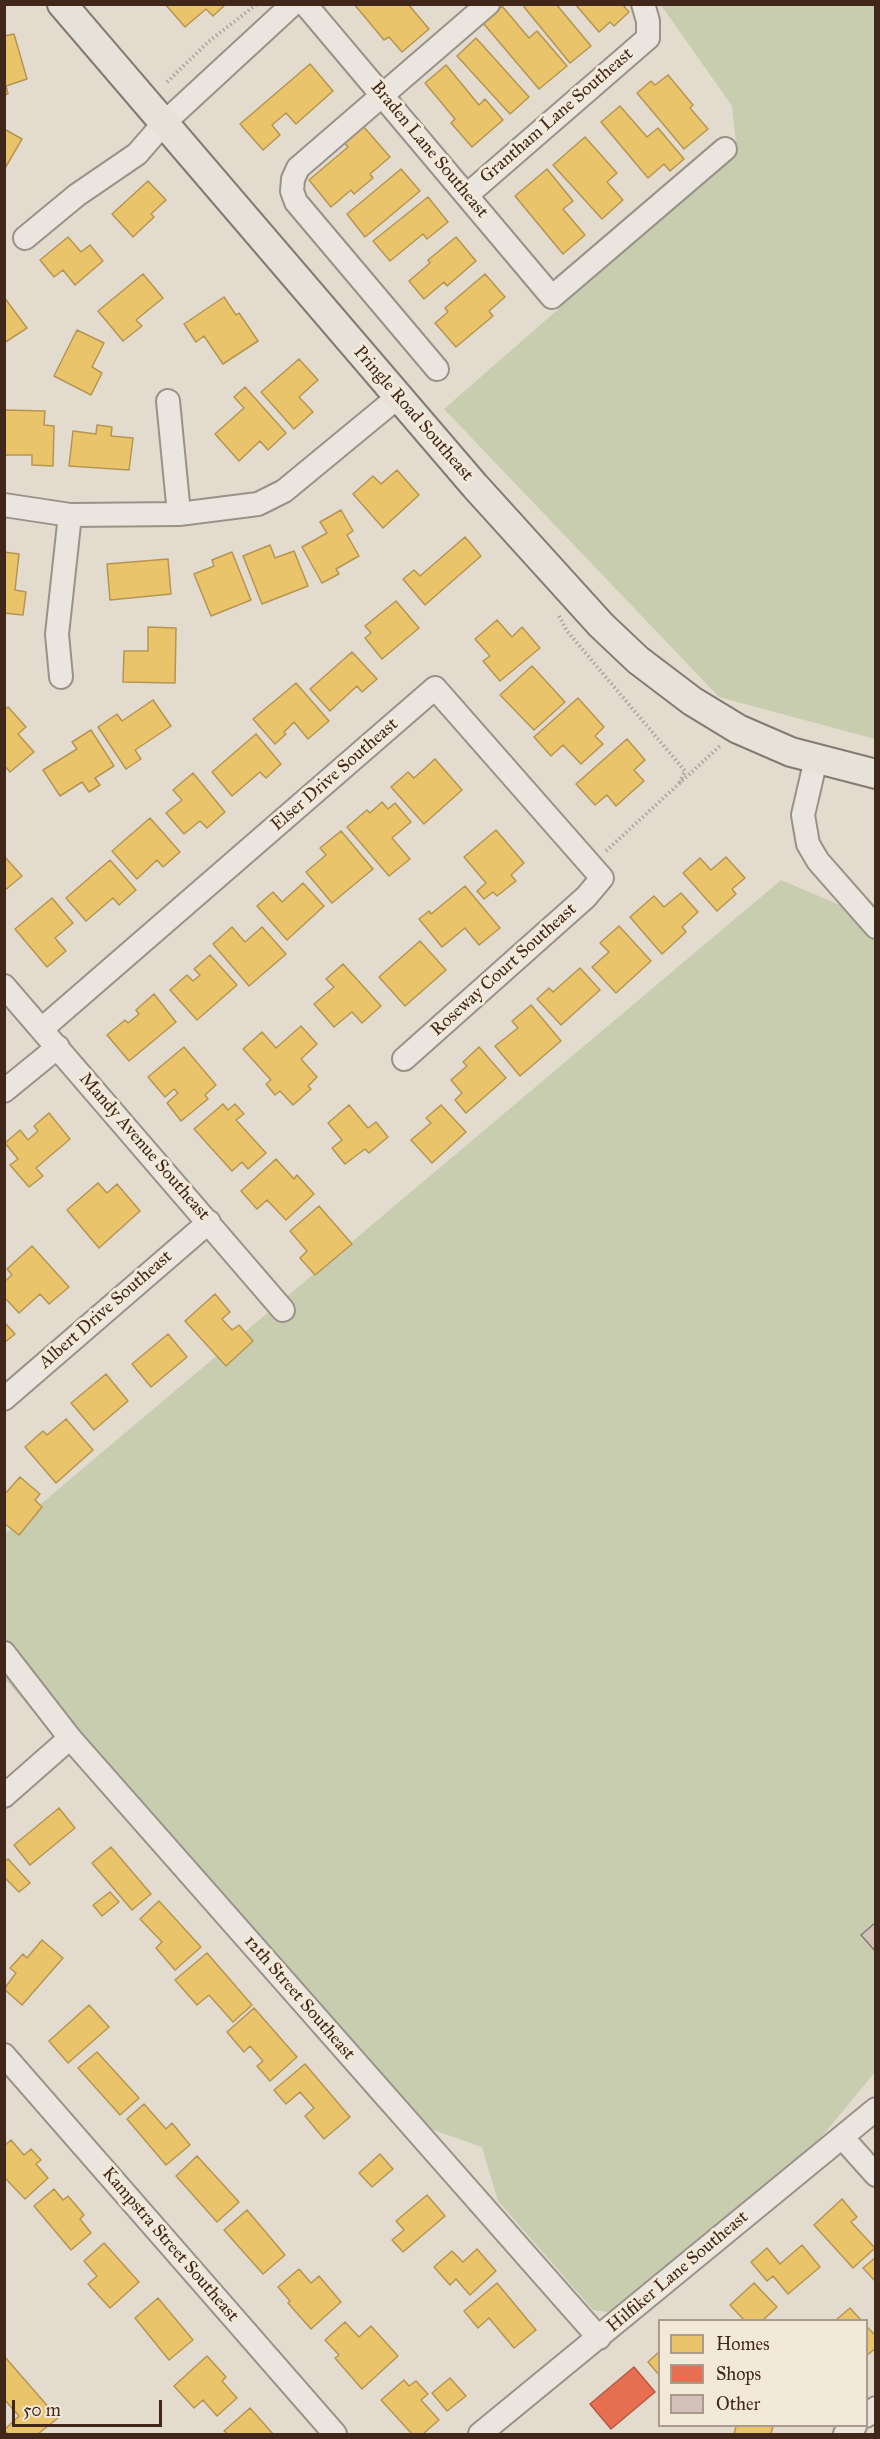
<!DOCTYPE html>
<html>
<head>
<meta charset="utf-8">
<style>
  body { margin:0 }
  #map { position:relative; width:880px; height:2439px; overflow:hidden; background:#e3dbce; font-family:"IM FELL Great Primer",serif }
  canvas { display:block }
  .frame { position:absolute; inset:0; border:6px solid #40271a; pointer-events:none }
  .legend { position:absolute; left:658px; top:2319px; width:210px; height:108px; box-sizing:border-box; background:#f3e9d9; border:2px solid #ab9b8d; margin:0; padding:8px 10px; list-style:none; font-size:18px; color:#40271a }
  .legend li { display:flex; align-items:center; gap:12px; height:30px }
  .legend b { width:30px; border:2px solid #ab9b8d }
  .scale { position:absolute; left:12px; top:2400px; width:150px; height:27px; box-sizing:border-box; border:3px solid #40271a; border-top:0; padding-left:8px; font-size:18px; line-height:21px; white-space:nowrap; color:#40271a; -webkit-text-stroke:4px #f3e9d9; paint-order:stroke }
</style>
</head>
<body>
<div id="map">
<canvas width="880" height="2439"></canvas>
<div class="frame"></div>
<ul class="legend">
<li><b style="height:16px;background:#e9c46a"></b>Homes</li>
<li><b style="height:16px;background:#e76f51"></b>Shops</li>
<li><b style="height:16px;background:#d3c2ba"></b>Other</li>
</ul>
<div class="scale">50 m</div>
</div>
<script>
const c = document.querySelector('canvas').getContext('2d');
c.lineJoin = 'round';
function fillPath(path, color) { c.fillStyle = color; c.fill(path, 'evenodd'); }
const toPath = rows => new Path2D(rows.map(r => 'M' + r).join(''));
function stroke(path, color, width, dash) { c.strokeStyle = color; c.lineWidth = width; c.lineCap = dash ? 'butt' : 'round'; c.setLineDash(dash || []); c.stroke(path); }
function label(font, color, halo, rows, align = 'center') {
  c.font = font + ' "IM FELL Great Primer",serif'; c.lineWidth = 6; c.setLineDash([]); c.textBaseline = 'middle'; c.strokeStyle = halo; c.fillStyle = color; for (const [text, x, y, turn = 0] of rows) {
    c.save(); c.translate(x, y); c.rotate((+turn || 0) * Math.PI / 180); c.textAlign = isNaN(turn) ? turn : align; if (halo) c.strokeText(text, 0, 0); c.fillText(text, 0, 0); c.restore();
  }
}
fillPath(toPath([
  [661,5,875,5,875,739,719,697,444,409,737,153,732,106],
  [781,880,875,920,875,2072,819,2140,614,2313,593,2310,498,2201,482,2147,382,2112,5,1679,4,1535]
]), '#c9cdb0');
const homes = toPath([
  [165,4,226,4,213,16,206,9,185,27,165,4],
  [354,4,408,4,429,29,402,52,389,37,384,40,354,4],
  [527,4,556,4,591,46,570,63,524,7,527,4],
  [575,4,622,4,629,12,614,26,610,22,599,32,575,4],
  [502,6,529,38,537,31,567,66,539,89,483,23,502,6],
  [14,34,27,79,6,86,8,94,4,95,4,36,14,34],
  [476,38,529,97,510,114,457,56,476,38],
  [310,64,333,91,296,124,286,113,272,125,280,135,263,150,240,124,310,64],
  [446,65,479,105,485,99,503,120,472,147,451,123,455,119,425,83,446,65],
  [668,75,693,105,690,108,708,129,684,149,637,93,651,81,655,85,668,75],
  [620,106,647,137,658,128,684,159,670,171,664,164,648,178,601,122,620,106],
  [363,126,390,157,370,174,373,178,354,194,351,190,331,207,309,180,348,147,344,142,363,126],
  [4,129,22,139,4,170,4,129],
  [585,137,617,173,607,182,623,200,602,219,553,165,585,137],
  [401,169,420,191,365,237,347,214,401,169],
  [547,169,573,201,563,209,585,235,563,254,515,196,547,169],
  [148,181,166,200,151,214,154,217,133,237,112,214,148,181],
  [428,197,448,222,427,239,423,234,390,261,373,241,428,197],
  [68,237,81,252,90,245,103,261,75,285,63,270,54,277,40,260,68,237],
  [456,237,476,261,447,286,444,282,424,299,409,281,430,263,428,260,456,237],
  [143,274,163,298,136,320,142,326,123,341,98,311,143,274],
  [485,274,505,297,489,311,493,316,456,347,435,323,448,312,445,308,485,274],
  [4,297,27,328,4,343,4,297],
  [224,297,236,315,239,313,258,341,223,364,204,336,196,342,184,324,224,297],
  [77,330,104,343,92,367,102,373,91,395,54,376,77,330],
  [299,359,318,380,299,397,313,412,294,429,261,392,299,359],
  [245,387,286,433,268,450,260,441,239,461,215,434,244,408,234,397,245,387],
  [5,410,45,411,44,425,54,426,53,466,32,465,32,455,4,455,5,410],
  [97,425,112,427,111,436,133,438,129,470,69,466,73,431,96,434,97,425],
  [397,470,419,495,383,528,353,494,373,476,381,484,397,470],
  [341,510,353,531,347,535,359,556,336,569,339,574,322,583,302,547,327,533,320,522,341,510],
  [465,537,481,556,425,605,403,579,414,570,420,576,465,537],
  [270,545,275,558,294,551,308,586,262,604,243,556,270,545],
  [4,552,19,554,15,590,26,592,23,615,4,613,4,552],
  [232,552,251,600,211,616,194,574,214,566,212,560,232,552],
  [168,559,171,594,110,600,107,564,168,559],
  [396,601,419,628,382,659,365,638,371,633,365,626,396,601],
  [497,620,512,637,522,627,540,648,500,681,483,661,490,656,475,639,497,620],
  [148,627,176,628,175,683,123,682,124,651,148,651,148,627],
  [352,652,377,679,362,692,357,686,330,711,310,689,352,652],
  [532,666,565,702,534,730,500,695,532,666],
  [296,683,329,721,308,739,294,722,284,732,286,734,275,744,253,719,296,683],
  [578,698,604,727,595,736,603,744,581,764,563,745,551,756,534,737,578,698],
  [153,700,171,726,135,750,141,759,126,769,98,727,117,714,122,721,153,700],
  [8,707,26,727,18,734,34,752,10,772,4,765,4,710,8,707],
  [91,730,114,766,95,778,100,785,89,792,82,782,60,796,43,770,77,749,72,742,91,730],
  [256,734,281,764,266,778,260,772,232,796,212,772,256,734],
  [627,739,645,760,634,770,644,781,616,806,607,795,595,805,576,784,627,739],
  [435,759,462,790,424,824,391,787,408,772,414,778,435,759],
  [193,773,225,812,207,828,200,821,184,834,166,813,182,800,173,790,193,773],
  [382,802,388,809,395,803,411,822,392,838,410,859,389,876,347,827,367,810,370,813,382,802],
  [150,818,180,852,163,867,157,860,137,879,112,851,150,818],
  [496,830,524,863,511,875,516,881,497,896,493,892,484,899,477,891,486,883,464,857,496,830],
  [341,831,373,869,332,903,306,872,326,855,320,848,341,831],
  [4,856,22,876,4,891,4,856],
  [726,857,745,878,732,889,736,894,717,911,683,873,700,858,711,870,726,857],
  [110,860,136,890,119,905,113,898,86,921,66,898,110,860],
  [303,883,324,906,287,940,257,906,273,892,282,902,303,883],
  [465,886,500,928,479,945,465,928,442,947,419,919,429,911,431,914,465,886],
  [681,893,698,912,682,927,686,932,662,954,630,917,654,896,664,907,681,893],
  [52,898,73,923,55,938,66,951,47,967,15,929,52,898],
  [619,926,651,961,616,993,592,967,609,952,600,943,619,926],
  [232,927,245,942,262,927,286,954,249,986,213,944,232,927],
  [420,941,446,970,405,1006,379,977,420,941],
  [210,955,237,985,197,1020,170,990,187,975,193,981,200,975,194,969,210,955],
  [343,964,381,1006,362,1023,352,1012,334,1027,314,1004,334,987,326,979,343,964],
  [580,968,600,990,561,1025,537,999,549,988,553,992,580,968],
  [154,994,176,1022,129,1061,107,1035,125,1020,128,1023,139,1014,136,1010,154,994],
  [531,1005,561,1041,520,1076,495,1046,518,1028,512,1021,531,1005],
  [301,1026,317,1044,301,1059,317,1077,308,1086,311,1089,293,1105,280,1091,275,1095,266,1084,271,1080,243,1049,262,1032,276,1048,301,1026],
  [184,1047,216,1085,205,1095,208,1099,181,1121,167,1103,178,1093,174,1089,165,1097,148,1077,184,1047],
  [479,1047,506,1078,466,1113,455,1100,462,1093,451,1080,467,1066,463,1062,479,1047],
  [223,1104,228,1110,235,1104,244,1114,236,1120,266,1153,248,1169,242,1162,232,1171,194,1129,223,1104],
  [349,1105,368,1128,376,1122,388,1137,369,1153,365,1149,345,1164,332,1148,342,1140,328,1123,349,1105],
  [441,1105,466,1132,432,1163,411,1140,431,1123,426,1118,441,1105],
  [49,1113,70,1139,36,1168,43,1176,29,1187,10,1165,18,1159,5,1143,20,1130,28,1140,38,1131,34,1126,49,1113],
  [276,1159,294,1179,297,1175,314,1194,286,1220,267,1200,257,1209,241,1191,276,1159],
  [98,1183,107,1193,117,1184,140,1211,99,1248,67,1210,98,1183],
  [319,1206,352,1244,315,1275,300,1258,307,1251,290,1231,319,1206],
  [32,1246,69,1287,49,1304,40,1294,19,1313,4,1297,4,1282,12,1275,7,1269,32,1246],
  [215,1294,230,1312,222,1319,232,1330,239,1325,253,1341,226,1366,185,1321,215,1294],
  [4,1322,15,1334,4,1343,4,1322],
  [168,1334,187,1357,151,1387,132,1364,168,1334],
  [106,1374,128,1401,94,1430,71,1403,106,1374],
  [66,1419,93,1450,56,1483,25,1447,43,1431,47,1435,66,1419],
  [20,1477,40,1494,35,1500,42,1507,19,1535,4,1523,4,1495,20,1477],
  [59,1808,75,1828,30,1865,14,1845,59,1808],
  [111,1847,151,1894,132,1910,92,1863,111,1847],
  [8,1859,30,1883,19,1892,4,1877,4,1862,8,1859],
  [110,1892,119,1902,102,1916,93,1905,110,1892],
  [159,1901,201,1947,175,1970,156,1948,162,1942,140,1919,159,1901],
  [42,1940,63,1958,22,2005,4,1989,16,1973,10,1968,23,1954,27,1958,42,1940],
  [207,1953,252,2005,233,2022,209,1995,197,2005,175,1980,207,1953],
  [89,2005,109,2027,68,2063,49,2041,89,2005],
  [254,2008,297,2057,270,2081,257,2066,263,2061,250,2046,244,2052,227,2032,254,2008],
  [97,2052,139,2098,120,2115,78,2068,97,2052],
  [305,2064,350,2117,324,2139,305,2116,314,2108,300,2092,286,2104,274,2090,305,2064],
  [144,2104,166,2129,172,2123,190,2145,166,2165,127,2119,144,2104],
  [11,2140,24,2155,31,2149,41,2160,36,2164,48,2178,25,2199,4,2177,4,2146,11,2140],
  [380,2154,393,2169,372,2187,359,2173,380,2154],
  [197,2156,239,2202,217,2222,176,2176,197,2156],
  [54,2189,63,2200,68,2196,84,2215,80,2219,91,2233,71,2250,34,2206,54,2189],
  [427,2195,445,2216,403,2252,392,2240,404,2230,396,2221,427,2195],
  [842,2199,857,2217,851,2222,875,2248,853,2268,814,2225,842,2199],
  [247,2210,285,2255,263,2274,224,2230,247,2210],
  [104,2243,139,2282,110,2308,88,2284,97,2276,84,2261,104,2243],
  [802,2245,820,2267,788,2294,773,2276,767,2281,751,2262,767,2248,780,2264,802,2245],
  [477,2249,496,2271,470,2295,456,2279,450,2285,434,2267,452,2251,463,2262,477,2249],
  [876,2257,876,2282,863,2268,876,2257],
  [299,2269,311,2283,319,2276,341,2302,311,2329,288,2303,290,2301,278,2287,299,2269],
  [497,2283,536,2330,514,2348,489,2318,478,2328,464,2311,497,2283],
  [754,2283,777,2307,763,2320,744,2320,730,2305,754,2283],
  [158,2298,193,2340,169,2360,135,2318,158,2298],
  [850,2308,861,2320,836,2320,850,2308],
  [345,2322,359,2337,371,2326,398,2356,362,2389,335,2358,339,2355,325,2340,345,2322],
  [866,2326,876,2336,876,2348,866,2356,866,2326],
  [660,2351,660,2376,648,2362,660,2351],
  [4,2356,58,2418,38,2434,8,2434,4,2430,19,2416,4,2399,4,2356],
  [207,2356,226,2377,222,2381,237,2398,217,2416,203,2400,194,2408,174,2386,207,2356],
  [450,2378,466,2396,447,2411,432,2393,450,2378],
  [404,2380,409,2386,416,2381,428,2394,421,2400,439,2420,423,2434,412,2434,381,2400,404,2380],
  [250,2408,273,2434,228,2434,224,2431,250,2408],
  [736,2426,773,2426,771,2434,734,2434,736,2426]
]);
fillPath(homes, '#e9c46a');
stroke(homes, '#b69552', 1.5);
const shops = toPath([
  [634,2367,655,2392,611,2429,590,2404,634,2367]
]);
fillPath(shops, '#e76f51');
stroke(shops, '#b55940', 1.5);
const building = toPath([
  [876,1922,876,1952,861,1935,876,1922]
]);
fillPath(building, '#d3c2ba');
stroke(building, '#837a72', 1.5);
const minor = toPath([
  [305,4,552,297,725,149],
  [467,195,648,38,648,21,643,4],
  [25,238,77,195,137,154,164,123,293,4],
  [437,369,296,202,292,191,293,179,298,168,488,4],
  [168,401,179,514],
  [4,505,70,515,179,514,258,504,284,491,398,397],
  [61,677,57,634,70,515],
  [816,759,803,815,808,844,818,861,876,927],
  [4,986,283,1310],
  [43,1028,435,688,602,878,586,897,404,1059],
  [4,1091,58,1047],
  [4,1399,209,1222],
  [4,1653,70,1738,599,2338],
  [4,1796,70,1738],
  [4,2055,335,2434],
  [842,2137,876,2175],
  [866,2416,876,2408],
  [480,2434,876,2109],
  [845,2434,855,2426]
]);
const major = toPath([
  [62,4,475,486,601,625,638,660,692,701,738,729,791,752,876,774]
]);
stroke(minor, '#9a9289', 26);
stroke(major, '#837a72', 32);
stroke(toPath([
  [167,82,208,42,257,4],
  [559,616,567,631,685,771,679,784],
  [606,851,721,745]
]), '#aba59f', 4, [1.5, 3]);
stroke(minor, '#eae5de', 22);
stroke(major, '#e6e1d9', 28);
label('18px', '#40271a', '#f3e9d9', [
  ["Grantham Lane Southeast",557,116,-41],
  ["Braden Lane Southeast",429,150,50],
  ["Pringle Road Southeast",413,414,49],
  ["Elser Drive Southeast",335,775,-41],
  ["Roseway Court Southeast",504,970,-42],
  ["Mandy Avenue Southeast",144,1147,49],
  ["Albert Drive Southeast",106,1310,-41],
  ["12th Street Southeast",299,1998,49],
  ["Kampstra Street Southeast",170,2245,49],
  ["Hilfiker Lane Southeast",678,2272,-40]
]);
</script>
</body>
</html>
